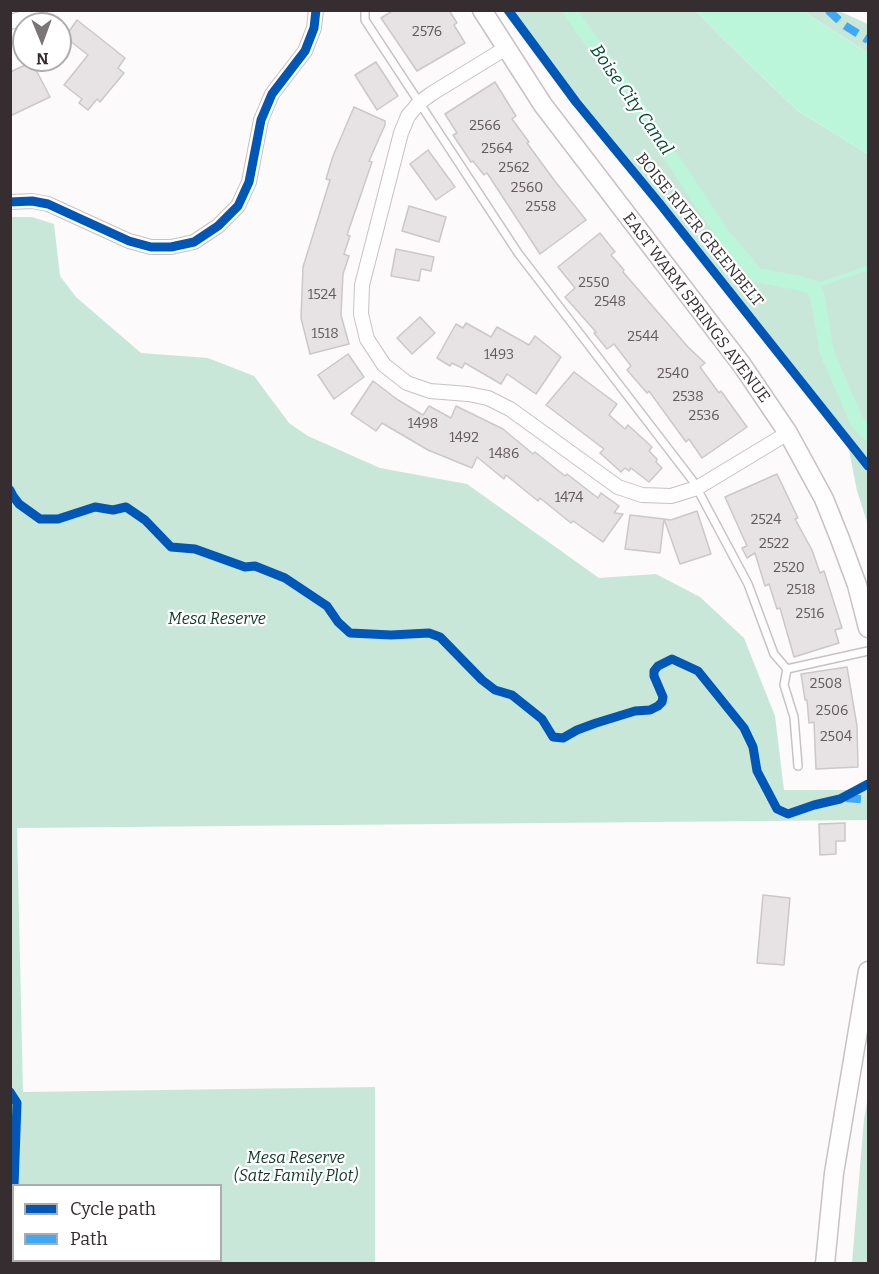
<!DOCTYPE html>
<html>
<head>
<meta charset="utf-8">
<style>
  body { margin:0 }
  #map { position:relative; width:879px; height:1274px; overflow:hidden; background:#fcfafb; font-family:Bitter,serif }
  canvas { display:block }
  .frame { position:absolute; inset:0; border:12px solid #352d30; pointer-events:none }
  .legend { position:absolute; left:12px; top:1184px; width:210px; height:78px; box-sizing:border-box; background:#fff; border:2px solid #aeabac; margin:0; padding:8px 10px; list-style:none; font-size:18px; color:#352d30 }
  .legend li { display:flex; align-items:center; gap:12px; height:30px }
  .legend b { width:30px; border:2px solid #aeabac }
  .north { position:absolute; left:12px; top:12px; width:60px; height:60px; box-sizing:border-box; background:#fff; border:2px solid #aeabac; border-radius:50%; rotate:179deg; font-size:16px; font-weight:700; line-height:24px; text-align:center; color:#352d30 }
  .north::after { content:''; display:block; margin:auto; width:21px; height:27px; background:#7b7577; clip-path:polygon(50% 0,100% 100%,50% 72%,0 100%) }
</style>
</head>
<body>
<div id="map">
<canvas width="879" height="1274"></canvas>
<div class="frame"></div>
<ul class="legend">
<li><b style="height:8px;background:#0057b8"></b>Cycle path</li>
<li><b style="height:8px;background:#3fa9f5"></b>Path</li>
</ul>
<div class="north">N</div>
</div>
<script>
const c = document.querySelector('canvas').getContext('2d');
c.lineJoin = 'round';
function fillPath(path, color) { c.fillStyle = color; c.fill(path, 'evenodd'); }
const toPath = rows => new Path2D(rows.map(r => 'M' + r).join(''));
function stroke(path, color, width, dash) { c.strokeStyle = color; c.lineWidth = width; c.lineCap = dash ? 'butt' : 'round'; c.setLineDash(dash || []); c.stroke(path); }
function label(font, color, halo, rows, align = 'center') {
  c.font = font + ' Bitter,serif'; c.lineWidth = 4.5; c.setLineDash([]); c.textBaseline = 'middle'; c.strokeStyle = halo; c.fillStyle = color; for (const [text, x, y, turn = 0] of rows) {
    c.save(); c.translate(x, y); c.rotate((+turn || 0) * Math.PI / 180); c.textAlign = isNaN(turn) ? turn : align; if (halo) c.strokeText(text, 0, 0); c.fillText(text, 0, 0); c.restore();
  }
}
fillPath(toPath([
  [509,11,696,11,721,37,798,111,868,154,868,525,857,491,845,430,843,435],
  [803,11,839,11,868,24,868,53],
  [11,217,32,217,54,224,60,276,76,297,141,353,208,358,254,376,289,423,308,436,380,468,467,484,599,578,656,574,700,597,744,638,775,716,784,790,868,790,867,820,17,828,23,1092,375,1087,375,1263,11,1263],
  [14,1186,220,1186,220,1260,14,1260],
  [868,1096,868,1263,852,1263,864,1119]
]), '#c9e7d8');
fillPath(toPath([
  [696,11,803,11,868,53,868,154,798,111,721,37]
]), '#bcf6da');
stroke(toPath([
  [812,287,868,268]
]), '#bcf6da', 4);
stroke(toPath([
  [569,10,630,95,723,235,757,275,799,283,812,287,817,295,827,353,857,422,868,434]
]), '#bcf6da', 14);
const building = toPath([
  [394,10,449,10,457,23,454,25,465,43,417,71,381,18,394,10],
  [77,20,125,58,118,68,124,73,100,102,97,99,88,110,79,103,82,99,64,85,88,55,65,37,77,20],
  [32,62,50,97,10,116,10,72,32,62],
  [376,62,398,96,377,110,355,75,376,62],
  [495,82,516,116,512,119,529,142,527,143,554,180,586,220,540,254,487,173,484,175,473,161,471,162,453,135,457,133,445,114,495,82],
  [354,107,385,121,385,125,369,161,372,162,347,235,350,236,344,254,349,256,343,274,341,315,349,344,310,354,301,318,303,267,330,180,326,179,333,156,354,107],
  [428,150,455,187,436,200,410,164,428,150],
  [409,206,446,217,439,242,402,231,409,206],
  [600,233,615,252,611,255,624,270,623,272,688,347,705,363,700,367,719,393,721,391,747,427,702,458,689,439,686,442,649,391,647,393,627,370,631,366,614,344,607,349,594,333,596,332,565,297,575,288,558,267,600,233],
  [396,249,434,257,431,271,421,269,419,281,391,276,396,249],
  [420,317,435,333,412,354,397,338,420,317],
  [466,323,491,337,497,327,529,345,535,336,561,357,536,394,507,374,501,384,465,363,462,368,452,363,450,366,437,358,456,324,463,328,466,323],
  [348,354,364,377,334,399,318,375,348,354],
  [574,372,617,404,609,415,625,429,628,425,652,447,649,451,657,459,656,462,662,468,649,482,631,468,629,471,625,468,621,472,600,453,604,449,546,405,574,372],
  [373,381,398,400,423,415,429,406,451,418,456,406,503,429,533,454,535,452,565,476,567,474,598,498,601,493,619,506,614,513,623,514,603,542,573,521,571,523,540,498,538,501,506,475,504,479,477,457,472,468,428,450,382,423,376,431,351,414,373,381],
  [777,474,798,518,795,519,812,550,820,573,824,571,842,628,835,630,839,643,794,657,780,608,777,609,769,584,765,586,755,553,747,558,742,548,747,546,725,497,777,474],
  [697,511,711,554,680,564,664,519,671,520,697,511],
  [630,515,664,519,660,553,625,549,630,515],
  [847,667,857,726,858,767,816,769,814,722,809,723,807,700,805,700,801,674,847,667],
  [845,823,845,841,836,841,836,854,820,855,819,824,845,823],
  [763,895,790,898,784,965,757,963,763,895]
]);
fillPath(building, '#e7e2e4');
stroke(building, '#ccc7c9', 1.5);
const lane = toPath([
  [365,10,365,20,518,253,693,481,748,584,774,654,787,669,784,685,794,717,798,766],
  [787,669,868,651]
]);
const street = toPath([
  [10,22,35,15,40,10],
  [506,48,431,94,419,103,408,116,401,133,362,285,361,314,367,339,384,365,407,383,430,391,468,394,488,398,510,409,618,487,642,495,671,496,697,488,788,433],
  [10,202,32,201,48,204,129,241,151,247,171,247,194,242,218,226,238,206,249,182,261,120,272,94,305,51,314,28,316,10]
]);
const secondary = toPath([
  [482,10,543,105,742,365,788,433,824,499,840,539,857,585,868,628],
  [825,1264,834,1173,868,971]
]);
stroke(lane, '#c7c2c4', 10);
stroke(street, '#c7c2c4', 16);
stroke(secondary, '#c7c2c4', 21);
stroke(lane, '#fffefe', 7);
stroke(street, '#fffefe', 14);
stroke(secondary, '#fffefe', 18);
stroke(toPath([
  [828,10,844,25,868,40],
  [846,798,868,800],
  [13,1264,14,1207]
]), '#3fa9f5', 8, [15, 8]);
stroke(toPath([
  [508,10,576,102,660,204,868,466],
  [10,202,32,201,48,204,129,241,151,247,171,247,194,242,218,226,238,206,249,182,261,120,272,94,305,51,314,28,316,10],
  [10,490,13,496,19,504,40,519,58,519,95,507,113,510,126,507,145,520,171,547,195,549,245,567,255,566,285,578,327,606,338,622,350,633,391,635,429,633,440,637,482,680,495,690,512,695,542,719,553,737,563,738,577,730,596,723,635,711,650,710,658,706,662,702,663,697,654,676,654,671,658,666,672,659,698,671,744,728,753,747,757,771,777,809,788,814,814,805,840,799,868,784],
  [10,1092,17,1103,14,1186]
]), '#0057b8', 9);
label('14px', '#625a5d', null, [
  ["2576",427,32],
  ["2566",485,126],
  ["2564",497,149],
  ["2562",514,168],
  ["2560",527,188],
  ["2558",541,207],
  ["2550",594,283],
  ["1524",322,295],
  ["2548",610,302],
  ["1518",325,334],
  ["2544",643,337],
  ["1493",499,355],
  ["2540",673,374],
  ["2538",688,397],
  ["2536",704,416],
  ["1498",423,424],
  ["1492",464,438],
  ["1486",504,454],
  ["1474",569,498],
  ["2524",766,520],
  ["2522",774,544],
  ["2520",789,568],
  ["2518",801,590],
  ["2516",810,614],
  ["2508",826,684],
  ["2506",832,711],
  ["2504",836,737]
]);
label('16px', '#352d30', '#fff', [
  ["BOISE RIVER GREENBELT",699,230,51],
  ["EAST WARM SPRINGS AVENUE",696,308,53]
]);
label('italic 16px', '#113727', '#fff', [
  ["Mesa Reserve",217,620],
  ["Mesa Reserve",296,1159],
  ["(Satz Family Plot)",296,1177]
]);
label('italic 18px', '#024a31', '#fff', [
  ["Boise City Canal",631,100,55]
]);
</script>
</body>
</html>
